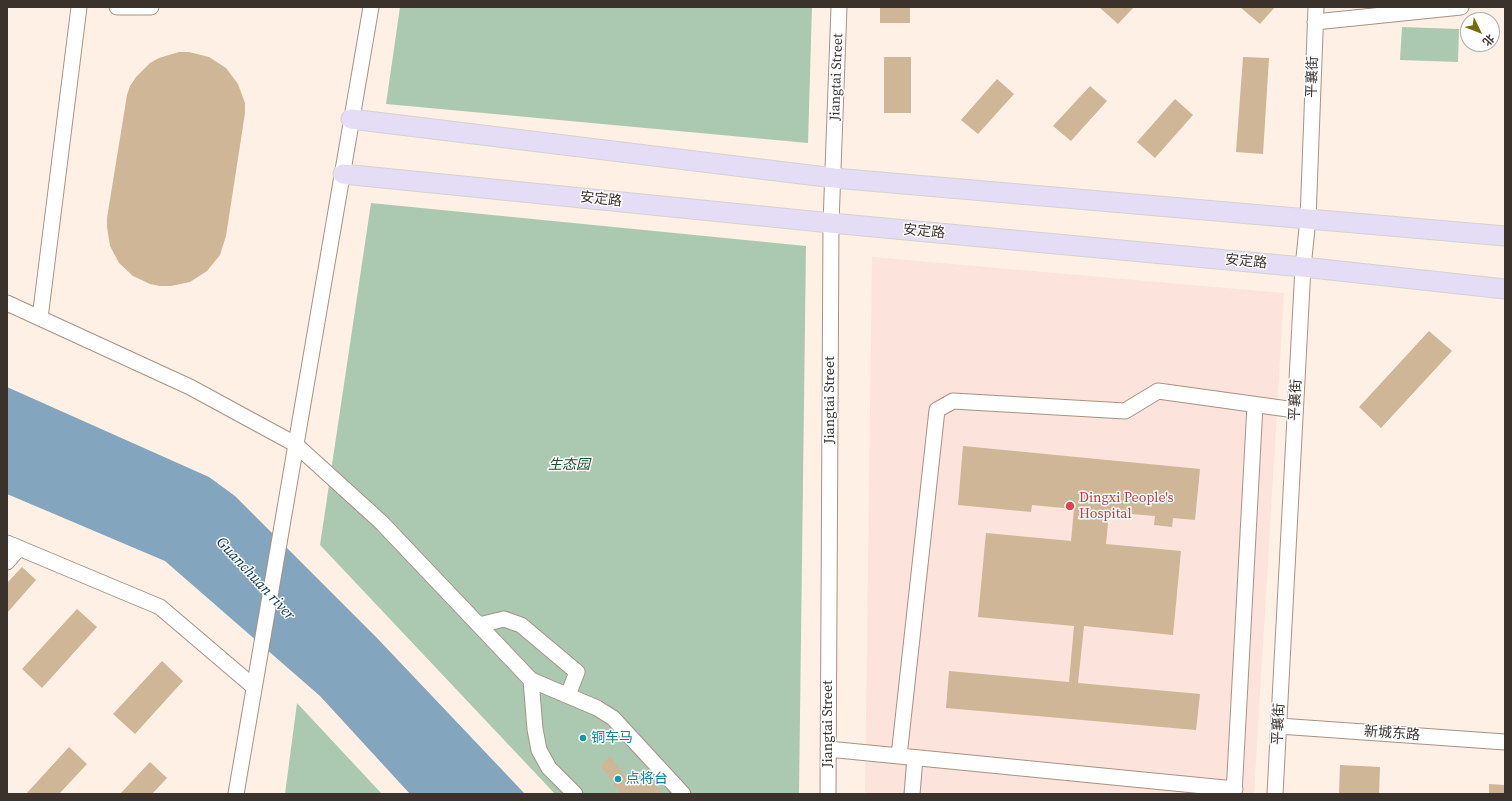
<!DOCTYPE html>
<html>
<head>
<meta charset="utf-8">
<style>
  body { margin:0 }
  #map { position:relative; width:1512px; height:801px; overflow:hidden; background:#fef0e5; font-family:"Source Serif 4","Noto Sans SC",serif }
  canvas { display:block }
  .frame { position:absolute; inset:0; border:8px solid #3b322b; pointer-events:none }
  .north { position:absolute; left:1460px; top:12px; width:40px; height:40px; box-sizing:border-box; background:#fff; border:1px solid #b1adaa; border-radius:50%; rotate:133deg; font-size:11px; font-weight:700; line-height:16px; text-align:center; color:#3b322b }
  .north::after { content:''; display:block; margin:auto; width:14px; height:18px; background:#726c09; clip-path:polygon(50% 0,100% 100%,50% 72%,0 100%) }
</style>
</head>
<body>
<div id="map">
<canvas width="1512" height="801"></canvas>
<div class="frame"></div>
<div class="north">北</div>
</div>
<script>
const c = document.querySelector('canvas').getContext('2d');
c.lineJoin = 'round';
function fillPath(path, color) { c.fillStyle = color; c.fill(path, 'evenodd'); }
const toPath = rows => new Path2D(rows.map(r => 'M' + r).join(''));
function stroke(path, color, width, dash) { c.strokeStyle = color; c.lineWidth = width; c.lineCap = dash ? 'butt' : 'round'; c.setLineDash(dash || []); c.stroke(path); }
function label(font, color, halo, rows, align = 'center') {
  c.font = font + ' "Source Serif 4","Noto Sans SC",serif'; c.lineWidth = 3; c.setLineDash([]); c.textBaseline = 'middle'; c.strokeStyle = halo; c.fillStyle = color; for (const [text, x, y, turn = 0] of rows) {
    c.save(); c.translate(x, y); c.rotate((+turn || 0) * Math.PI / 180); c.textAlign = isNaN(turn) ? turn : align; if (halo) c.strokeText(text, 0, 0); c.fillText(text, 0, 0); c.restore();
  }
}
fillPath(toPath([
  [872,257,1284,293,1254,794,865,794]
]), '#fce3db');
fillPath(toPath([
  [400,7,812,7,808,143,386,104],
  [1402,27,1459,29,1458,62,1400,60],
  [371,203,806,246,799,794,555,794,320,545],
  [297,703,382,794,285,794]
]), '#abc9b0');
fillPath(toPath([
  [7,387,209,477,235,496,377,638,525,794,410,794,320,696,165,561,7,494]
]), '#83a5be');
fillPath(toPath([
  [880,7,910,7,910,23,880,23],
  [1099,7,1134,7,1118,24],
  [1240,7,1275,7,1260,24],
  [179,52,189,52,209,57,226,68,238,84,245,103,245,113,226,236,220,255,207,271,190,282,171,286,160,286,150,284,133,276,119,263,110,246,107,227,107,218,127,95,130,86,136,77,150,63,159,58],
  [884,57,911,57,911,113,884,113],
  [1243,57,1269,58,1263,154,1236,152],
  [997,79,1014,94,978,134,961,120],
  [1090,86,1107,101,1071,141,1053,126],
  [1175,99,1193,115,1155,158,1137,142],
  [1429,331,1452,351,1381,428,1359,407],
  [963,446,1200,469,1195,520,1173,518,1172,527,1154,525,1155,516,1109,512,1106,544,1181,551,1173,635,1084,626,1078,683,1200,694,1196,730,946,708,949,671,1069,682,1074,626,978,617,986,533,1071,541,1074,509,1032,505,1031,512,958,505],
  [22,567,36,580,7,613,7,583],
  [77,609,97,627,42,688,22,669],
  [162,661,183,681,135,734,113,714],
  [69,747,87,764,59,794,26,794],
  [610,756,631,785,644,773,663,794,621,794,601,766],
  [150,762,167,778,152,794,120,794],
  [1340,765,1380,767,1379,794,1339,794],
  [1489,784,1505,785,1505,794,1489,794]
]), '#ceb696');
const minor = toPath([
  [117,7,151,7],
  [1315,22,1461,7],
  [7,303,190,387,295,444,381,522,531,680,597,708,613,718,683,794],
  [40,318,79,7],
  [7,543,160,607,254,687],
  [7,562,19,548],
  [479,625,504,619,521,625,577,672,568,695],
  [531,680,535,729,539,750,549,768,575,794],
  [1279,726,1505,742],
  [828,749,1235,789],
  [899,756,937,410,953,401,1125,411,1158,391,1295,410],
  [236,794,371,7],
  [828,794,831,223,839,7],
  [912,794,915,758],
  [1234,794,1255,405],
  [1275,794,1303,267,1308,219,1316,7]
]);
const major = toPath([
  [351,119,834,178,1505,236],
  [343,174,831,223,1303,267,1505,289]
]);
stroke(minor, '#a79282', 17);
stroke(major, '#d4d2d0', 21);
stroke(minor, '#fff', 15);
stroke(major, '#e5ddf6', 19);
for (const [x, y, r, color] of [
  [1070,506,5,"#e0444e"],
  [583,738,4,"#0f9aa8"],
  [618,779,4,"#0f9aa8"]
]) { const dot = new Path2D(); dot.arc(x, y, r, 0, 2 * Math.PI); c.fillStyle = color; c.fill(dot); stroke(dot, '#fff', 1.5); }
label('14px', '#3b322b', '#fff', [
  ["Jiangtai Street",837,77,-88],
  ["平襄街",1313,77,-88],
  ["安定路",601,200,6],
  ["安定路",924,232,5],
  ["安定路",1246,262,5],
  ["Jiangtai Street",830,400,-90],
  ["平襄街",1296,400,-87],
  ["Jiangtai Street",828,724,-90],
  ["平襄街",1279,724,-87],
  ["新城东路",1392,734,4]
]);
label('italic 14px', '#1a4d2a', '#fff', [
  ["生态园",569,465]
]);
label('14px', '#be3a42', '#fff', [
  ["Dingxi People's",1079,498],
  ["Hospital",1079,514]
], 'left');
label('14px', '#0d838f', '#fff', [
  ["铜车马",591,738],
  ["点将台",626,779]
], 'left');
label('italic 15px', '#03324b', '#fff', [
  ["Guanchuan river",255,579,47]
]);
</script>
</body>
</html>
